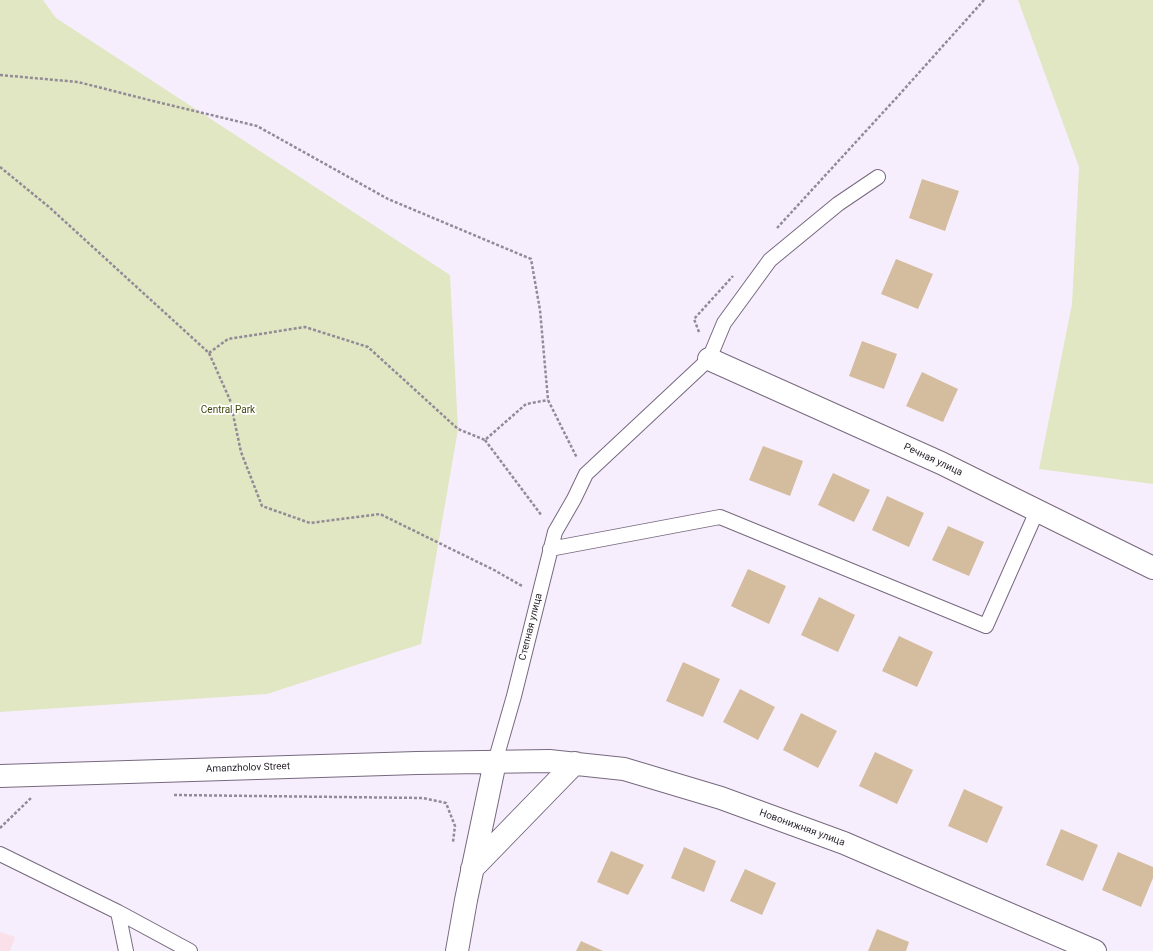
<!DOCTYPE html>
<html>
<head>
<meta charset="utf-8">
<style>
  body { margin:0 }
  canvas { display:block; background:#f7eefd }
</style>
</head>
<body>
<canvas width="1153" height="951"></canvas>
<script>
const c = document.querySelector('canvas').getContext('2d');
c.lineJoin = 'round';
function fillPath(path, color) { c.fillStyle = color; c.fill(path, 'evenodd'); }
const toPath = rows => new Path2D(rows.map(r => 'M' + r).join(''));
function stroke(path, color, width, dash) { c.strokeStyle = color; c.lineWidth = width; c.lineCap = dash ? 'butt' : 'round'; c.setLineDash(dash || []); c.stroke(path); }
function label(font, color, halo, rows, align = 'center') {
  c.font = font + ' Roboto,sans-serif'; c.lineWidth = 3.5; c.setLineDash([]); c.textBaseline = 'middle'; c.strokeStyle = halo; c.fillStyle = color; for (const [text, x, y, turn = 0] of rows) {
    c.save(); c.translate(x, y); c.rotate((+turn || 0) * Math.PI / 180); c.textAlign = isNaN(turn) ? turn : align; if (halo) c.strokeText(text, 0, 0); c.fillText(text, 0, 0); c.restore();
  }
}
fillPath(toPath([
  [0,932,15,937,10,951,0,951]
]), '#f9e0e9');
fillPath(toPath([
  [0,0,43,0,56,18,450,275,458,429,421,644,267,694,0,712],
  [1018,0,1153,0,1153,484,1039,469,1072,304,1079,167]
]), '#e1e7c3');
fillPath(toPath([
  [922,179,959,191,945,231,909,218],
  [896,259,933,274,918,309,881,294],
  [862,341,897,354,884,389,849,376],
  [922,372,958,389,943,422,906,406],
  [763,446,803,461,790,496,749,480],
  [833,473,870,490,854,522,818,505],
  [887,496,924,513,909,547,872,530],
  [948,526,984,542,969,576,932,560],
  [748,569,786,586,769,624,731,606],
  [819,597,855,615,838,652,801,635],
  [899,636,933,652,917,687,882,671],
  [683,662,720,679,703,717,666,701],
  [740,689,775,707,758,740,723,722],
  [801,713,837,731,818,768,783,750],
  [875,752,913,770,897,804,859,786],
  [964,789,1003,807,987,843,948,826],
  [1061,829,1098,845,1083,881,1046,865],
  [684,847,716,861,704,892,671,878],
  [611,851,644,865,628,895,597,882],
  [1118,852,1153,867,1153,878,1141,907,1102,890],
  [745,869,776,883,762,915,730,901],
  [877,929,909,942,906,951,868,951],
  [581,941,603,951,576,951]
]), '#d4bc9e');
const lane = toPath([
  [550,549,720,517,986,626,1037,511],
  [495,762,514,696,555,532,574,499,586,474,709,359,724,323,770,260,838,204,878,177],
  [0,854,118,912,190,951],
  [118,912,126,951]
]);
const street = toPath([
  [709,359,941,463,1153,568]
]);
const secondary = toPath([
  [0,776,417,763,549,761,624,769,721,798,844,843,1095,951],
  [472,869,575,763],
  [457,951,466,900,495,762]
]);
stroke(lane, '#77697f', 16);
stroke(street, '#77697f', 24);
stroke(secondary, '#77697f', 24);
stroke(toPath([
  [0,75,78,82,153,101,257,126,388,199,531,259,540,310,548,400,577,458],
  [0,167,49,207,209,353,230,400,241,452,262,506,310,523,380,514,494,570,522,586],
  [777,228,899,95,984,0],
  [699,332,694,319,733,276],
  [209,353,228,339,305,327,368,347,458,429,485,440,526,404,548,400],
  [485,440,542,516],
  [174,795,423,798,446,803,455,826,453,842],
  [0,828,31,798]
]), '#928a96', 2.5, [3, 2]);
stroke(lane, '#fff', 14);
stroke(street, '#fff', 22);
stroke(secondary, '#fff', 22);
label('10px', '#42480c', '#fff', [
  ["Central Park",228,410]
]);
label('10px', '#2e2831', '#fff', [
  ["Речная улица",933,460,25],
  ["Степная улица",531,627,-76],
  ["Amanzholov Street",248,768,-2],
  ["Новонижняя улица",802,828,20]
]);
</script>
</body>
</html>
